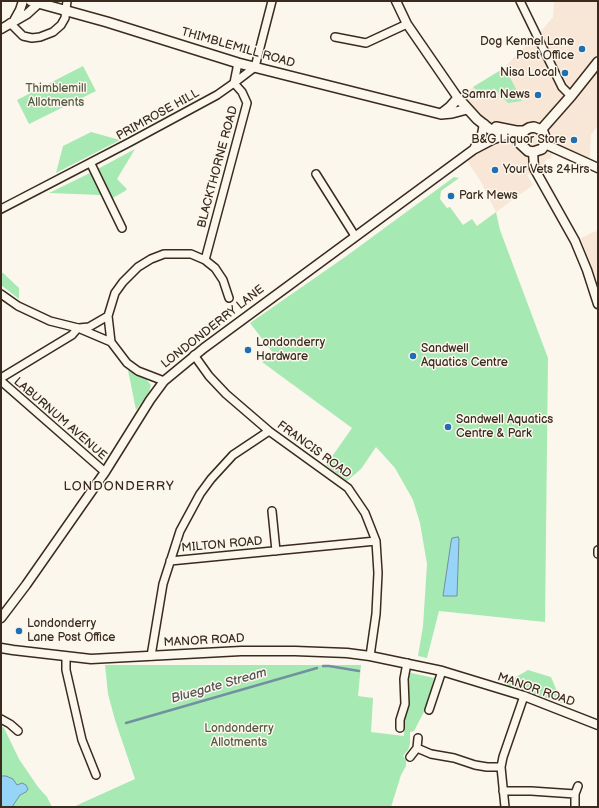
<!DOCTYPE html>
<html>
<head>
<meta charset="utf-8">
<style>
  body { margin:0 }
  #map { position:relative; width:599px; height:808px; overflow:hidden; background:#fbf7ec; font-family:"Balsamiq Sans",sans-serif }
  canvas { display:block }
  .frame { position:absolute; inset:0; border:2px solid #3b2a1e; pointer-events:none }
</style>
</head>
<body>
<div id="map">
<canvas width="599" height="808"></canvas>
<div class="frame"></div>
</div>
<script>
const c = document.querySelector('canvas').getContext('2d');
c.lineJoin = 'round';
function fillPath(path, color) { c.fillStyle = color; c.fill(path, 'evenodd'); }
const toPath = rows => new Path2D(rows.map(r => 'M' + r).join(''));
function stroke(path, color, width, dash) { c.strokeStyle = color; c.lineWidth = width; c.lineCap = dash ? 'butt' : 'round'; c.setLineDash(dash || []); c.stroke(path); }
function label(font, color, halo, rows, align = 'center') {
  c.font = font + ' "Balsamiq Sans",sans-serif'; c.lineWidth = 3; c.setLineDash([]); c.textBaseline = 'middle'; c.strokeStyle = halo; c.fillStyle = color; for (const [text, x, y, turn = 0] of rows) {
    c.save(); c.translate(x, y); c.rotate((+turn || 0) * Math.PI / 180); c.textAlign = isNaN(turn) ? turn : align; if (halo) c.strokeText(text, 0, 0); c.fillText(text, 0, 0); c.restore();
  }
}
fillPath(toPath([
  [554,1,598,1,598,125,591,135,590,154,588,163,556,148,550,159,547,159,544,163,545,166,527,175,533,185,496,212,481,182,465,157,483,142,487,137,489,125,458,98,464,93,504,68,521,50,532,42,553,17],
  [596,231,598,235,598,284,581,238]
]), '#f8e6d6');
fillPath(toPath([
  [83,66,96,91,29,124,17,100],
  [504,68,513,83,522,101,508,103,494,88,486,98,473,87],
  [91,132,120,140,56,173,63,146],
  [135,149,117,179,127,189,125,191,111,199,107,192,100,195,49,193,92,172],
  [454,177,459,178,441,191,440,199,447,208,450,207,463,225,472,219,477,226,496,212,500,230,548,358,545,622,439,611,427,658,418,656,423,626,427,564,420,523,413,500,395,468,376,447,361,469,347,481,326,465,352,428,262,362,273,353,250,323,345,257],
  [1,273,3,273,19,288,19,299,1,285],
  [128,370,145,378,151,385,149,392,136,410],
  [105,665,361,665,358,696,373,698,371,732,404,736,407,672,434,678,427,706,414,731,410,732,410,744,408,750,403,756,406,759,406,766,401,775,391,807,73,807,135,779,115,720,108,694],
  [528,670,551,677,562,703,504,684],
  [1,726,4,728,19,759,38,787,47,797,52,807,1,807]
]), '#a7e9b3');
const water = toPath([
  [458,537,459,539,457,596,443,596,451,542,452,538,458,537],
  [1,776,6,776,13,779,17,785,22,783,26,785,28,789,26,792,20,795,12,807,1,807,1,776]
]);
fillPath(water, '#96d5f7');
stroke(water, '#7291a0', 1);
stroke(toPath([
  [323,666,329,666,359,671],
  [126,723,317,668]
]), '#7291a0', 2.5);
const minor = toPath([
  [520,1,562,87,571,96],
  [10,23,23,36,32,38,40,37,53,32,61,25,65,18,67,1],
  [335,37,366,43,407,24],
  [91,164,122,228],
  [316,174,355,236],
  [1,209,130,142,217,95,234,83,255,67,272,1],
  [205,260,247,103,242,92,234,83,238,63],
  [1,294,18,306,50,321,78,328,111,342],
  [79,328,89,327,108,316],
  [194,355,209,376,226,394,269,431,348,488,365,513,376,541,378,573,376,614,370,656],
  [1,378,72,335,78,328],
  [1,381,105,472],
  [164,381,138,371,127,363,111,342,108,316,115,293,123,282,138,267,151,259,164,254,191,254,205,260,215,268,223,280,229,298],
  [272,511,276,551],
  [598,550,598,554],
  [170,561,376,541],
  [151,656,163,584,180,531,200,494,211,479,233,455,269,431],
  [66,657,66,670,82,740,96,775],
  [429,710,442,671],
  [1,719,10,724,18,731],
  [400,728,400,720,405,704,404,679,407,663],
  [417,748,431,754,454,758,475,765,487,767,501,767],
  [410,757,417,748,418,738],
  [503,791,531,791,575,794],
  [505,807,501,767,503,757,524,696],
  [575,807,575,794,578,786]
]);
const tertiary = toPath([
  [396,1,407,24,458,98],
  [14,21,20,10,23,1],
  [1,29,27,14,39,3],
  [545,144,598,168],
  [474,149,482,134,484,124],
  [533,152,534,168,575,241,587,270,598,304],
  [1,618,26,585,105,472,150,400,164,381,204,348,473,150,494,139,506,135],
  [1,648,13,650,91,659,241,651,295,651,347,653,370,656,442,671,524,696,598,725]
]);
const secondary = toPath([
  [31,1,107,22,238,63,441,114,452,113,467,109],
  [441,114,450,107,458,98,477,119,491,130,513,137,528,151,533,152,542,149,545,144,545,137,543,132,539,129,534,127,529,128,524,131,522,135,521,140,522,145],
  [496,127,516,131,524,131],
  [541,130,571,96,598,62]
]);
stroke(minor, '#3b2a1e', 10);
stroke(tertiary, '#3b2a1e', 11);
stroke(secondary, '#3b2a1e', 12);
stroke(minor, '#fbf7ec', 7);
stroke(tertiary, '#fbf7ec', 8);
stroke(secondary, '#fbf7ec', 9);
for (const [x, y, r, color] of [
  [582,49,4,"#1f6fb2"],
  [565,73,4,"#1f6fb2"],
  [538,95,4,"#1f6fb2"],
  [574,140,4,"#1f6fb2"],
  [495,170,4,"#1f6fb2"],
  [451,196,4,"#1f6fb2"],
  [248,350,4,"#1f6fb2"],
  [413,356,4,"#1f6fb2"],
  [448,427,4,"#1f6fb2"],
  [19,631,4,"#1f6fb2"]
]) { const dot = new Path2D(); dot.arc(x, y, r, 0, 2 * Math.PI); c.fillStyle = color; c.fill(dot); stroke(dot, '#fbf7ec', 1.5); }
label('12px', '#3b2a1e', '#fbf7ec', [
  ["Dog Kennel Lane",574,42,"right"],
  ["Post Office",574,56,"right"],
  ["Nisa Local",557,73,"right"],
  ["Samra News",530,95,"right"],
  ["B&G Liquor Store",566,140,"right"],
  ["Your Vets 24Hrs",503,170],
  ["Park Mews",459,196],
  ["Londonderry",256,343],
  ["Hardware",256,357],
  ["Sandwell",421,349],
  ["Aquatics Centre",421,363],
  ["Sandwell Aquatics",456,420],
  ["Centre & Park",456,434],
  ["Londonderry",27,624],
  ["Lane Post Office",27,638]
], 'left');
label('12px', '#3b2a1e', '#fbf7ec', [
  ["THIMBLEMILL ROAD",238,48,16],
  ["PRIMROSE HILL",158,115,-29],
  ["BLACKTHORNE ROAD",218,167,-75],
  ["LONDONDERRY LANE",213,327,-38],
  ["LABURNUM AVENUE",60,419,41],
  ["FRANCIS ROAD",314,450,36],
  ["MILTON ROAD",222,545,-5],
  ["MANOR ROAD",204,641,-3],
  ["MANOR ROAD",536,690,19]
]);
label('12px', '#565a43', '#fbf7ec', [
  ["Thimblemill",56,89],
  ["Allotments",56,103],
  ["Londonderry",239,729],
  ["Allotments",239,743]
]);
c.letterSpacing = '1px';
label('13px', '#3b2a1e', '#fbf7ec', [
  ["LONDONDERRY",119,487]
]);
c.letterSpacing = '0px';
label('italic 13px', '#525554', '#fbf7ec', [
  ["Bluegate Stream",219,686,-16]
]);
</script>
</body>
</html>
